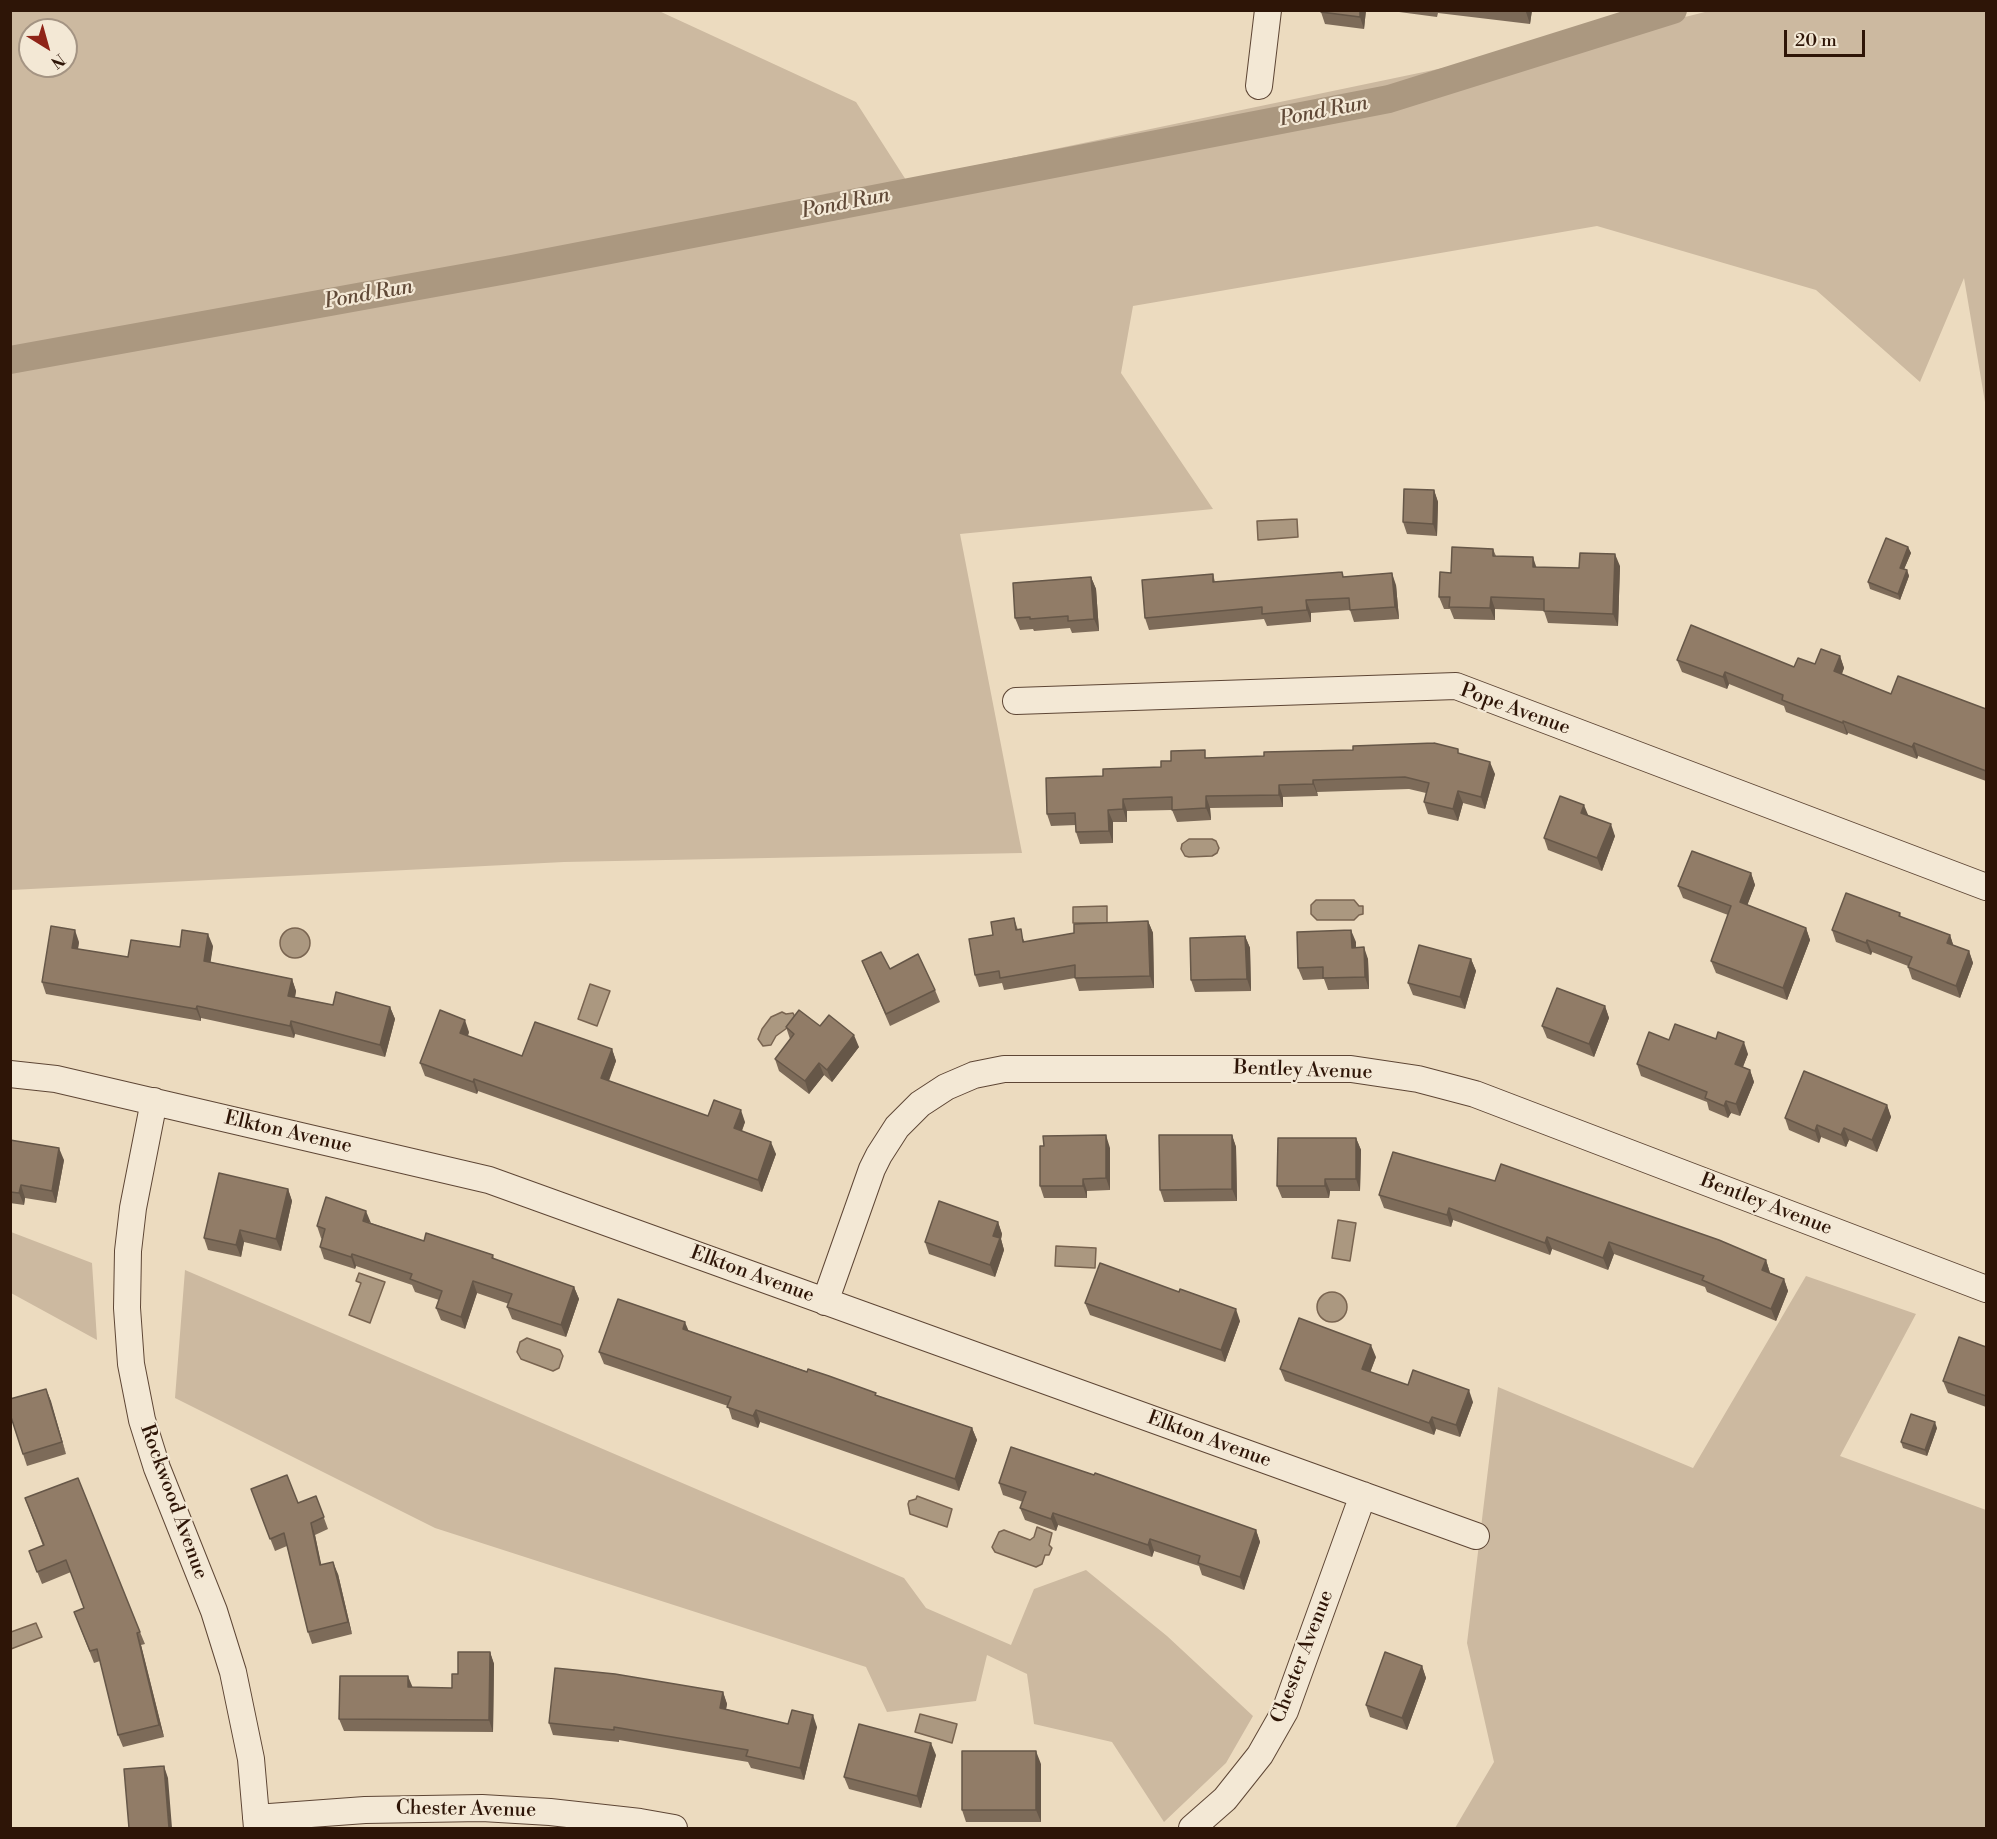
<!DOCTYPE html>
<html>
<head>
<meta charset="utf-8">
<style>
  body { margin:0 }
  #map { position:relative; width:1997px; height:1839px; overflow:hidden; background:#ecdbbf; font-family:"Libre Bodoni",serif }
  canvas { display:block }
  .frame { position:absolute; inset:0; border:12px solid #2e1507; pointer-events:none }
  .north { position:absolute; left:18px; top:18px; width:60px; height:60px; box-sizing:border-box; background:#f3e8d5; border:2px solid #a49483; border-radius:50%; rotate:143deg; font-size:16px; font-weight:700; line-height:24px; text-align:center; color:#2e1507 }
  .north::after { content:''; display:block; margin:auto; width:21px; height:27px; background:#8f2418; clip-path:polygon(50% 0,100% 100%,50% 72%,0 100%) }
  .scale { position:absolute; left:1784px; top:30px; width:81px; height:27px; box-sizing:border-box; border:3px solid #2e1507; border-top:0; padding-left:8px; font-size:18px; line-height:21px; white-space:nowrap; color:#2e1507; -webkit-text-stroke:4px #f3e8d5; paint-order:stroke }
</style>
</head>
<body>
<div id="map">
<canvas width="1997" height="1839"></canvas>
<div class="frame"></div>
<div class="north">N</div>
<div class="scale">20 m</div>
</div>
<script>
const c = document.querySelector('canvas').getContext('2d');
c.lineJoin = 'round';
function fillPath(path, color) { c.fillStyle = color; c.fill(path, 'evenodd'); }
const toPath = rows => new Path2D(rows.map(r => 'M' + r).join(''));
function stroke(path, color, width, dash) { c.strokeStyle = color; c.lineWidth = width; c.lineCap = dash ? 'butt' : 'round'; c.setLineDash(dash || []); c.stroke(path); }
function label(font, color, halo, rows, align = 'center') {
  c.font = font + ' "Libre Bodoni",serif'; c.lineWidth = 4.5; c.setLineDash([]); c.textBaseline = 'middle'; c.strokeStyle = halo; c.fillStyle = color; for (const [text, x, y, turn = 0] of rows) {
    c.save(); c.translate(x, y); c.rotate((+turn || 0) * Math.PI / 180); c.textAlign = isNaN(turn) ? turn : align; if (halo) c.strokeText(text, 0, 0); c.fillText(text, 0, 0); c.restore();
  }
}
fillPath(toPath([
  [11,10,659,11,856,102,906,180,1673,20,1709,11,1986,11,1986,408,1964,278,1920,382,1816,290,1597,226,1133,306,1121,373,1213,509,960,534,1022,853,564,862,11,890],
  [30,30,66,30,66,66,30,66],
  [11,1232,92,1263,97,1340,11,1293],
  [185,1270,904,1578,926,1608,1011,1645,1034,1589,1086,1570,1167,1636,1253,1716,1226,1763,1164,1822,1112,1742,1034,1724,1027,1674,987,1655,976,1701,887,1712,866,1667,435,1528,175,1398],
  [1806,1276,1916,1314,1840,1456,1986,1510,1986,1828,1455,1828,1494,1762,1467,1643,1498,1387,1693,1468]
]), '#ccb9a0');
const water = toPath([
  [1297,519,1298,537,1258,540,1257,521,1297,519],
  [1189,839,1212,839,1216,841,1219,848,1217,853,1212,856,1189,857,1185,856,1181,849,1182,844,1189,839],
  [1316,900,1354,900,1359,906,1363,906,1363,914,1359,915,1354,920,1317,920,1311,914,1311,905,1316,900],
  [1107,906,1107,923,1073,923,1073,907,1107,906],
  '280 943a15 15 0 1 1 30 0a15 15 0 1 1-30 0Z',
  [590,984,610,991,597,1026,578,1019,590,984],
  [782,1012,786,1014,793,1013,795,1017,787,1028,776,1036,771,1045,763,1046,758,1039,762,1029,771,1017,782,1012],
  [1338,1220,1356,1223,1350,1261,1332,1258,1338,1220],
  [1056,1246,1096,1248,1095,1268,1055,1266,1056,1246],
  [359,1273,385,1282,370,1323,349,1315,361,1283,356,1281,359,1273],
  '1317 1307a15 15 0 1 1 30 0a15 15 0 1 1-30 0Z',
  [527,1338,560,1350,563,1356,559,1368,553,1371,521,1359,517,1352,520,1342,527,1338],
  [917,1496,952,1509,947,1527,910,1514,908,1504,909,1501,916,1499,917,1496],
  [1037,1527,1052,1533,1049,1545,1052,1548,1049,1555,1045,1555,1042,1564,1036,1567,995,1552,992,1547,999,1532,1004,1530,1030,1540,1034,1537,1037,1527],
  [36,1623,42,1637,11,1649,11,1632,36,1623],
  [920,1714,957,1724,952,1743,915,1732,920,1714]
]);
fillPath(water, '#ab9880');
stroke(water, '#796450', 1.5);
stroke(toPath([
  [10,360,512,269,1389,99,1673,10]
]), '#ab9880', 28);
const street = toPath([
  [1259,86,1268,10],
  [1016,701,1456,686,1986,887],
  [10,1074,56,1079,489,1180,1476,1536],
  [154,1101,133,1208,128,1251,127,1308,131,1364,142,1420,157,1468,214,1611,233,1672,251,1759,257,1828],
  [825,1302,872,1169,879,1155,897,1127,920,1104,946,1087,974,1075,1004,1069,1351,1069,1418,1079,1475,1094,1986,1289],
  [256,1818,365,1810,482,1808,550,1812,640,1822,674,1828],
  [1192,1828,1225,1799,1260,1755,1285,1711,1363,1495]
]);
stroke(street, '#5e4635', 28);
stroke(street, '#f3e8d5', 26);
fillPath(toPath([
  [1366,10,1364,29,1325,24,1321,12],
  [1384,10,1532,10,1530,24,1438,13,1437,17],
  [1434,490,1438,502,1437,536,1407,534,1403,522],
  [1908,547,1911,553,1904,569,1907,570,1909,576,1900,600,1870,589,1868,582],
  [1493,549,1496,556,1537,567,1579,568,1620,566,1618,626,1548,623,1544,611,1495,609,1495,620,1454,619,1450,609,1444,609,1439,597,1451,573],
  [1213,574,1215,582,1396,585,1399,619,1354,622,1350,610,1311,613,1311,622,1267,626,1264,619,1149,630,1145,618],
  [1091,577,1096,589,1099,631,1072,633,1070,628,1034,631,1033,629,1020,630,1015,618],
  [1840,656,1844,668,1842,674,1891,694,1986,709,1986,781,1918,756,1917,759,1848,733,1847,735,1786,712,1784,706,1729,684,1727,689,1682,672,1677,660,1794,667,1815,664],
  [1460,754,1495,774,1485,809,1463,803,1458,821,1428,814,1424,802,1426,793,1409,789,1317,792,1318,796,1283,797,1283,807,1210,808,1211,820,1177,822,1172,810,1127,811,1127,822,1113,822,1113,843,1080,844,1076,832,1076,825,1051,826,1047,814,1103,776,1161,767,1208,758],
  [1588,815,1615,836,1602,871,1548,850,1544,838],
  [1751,873,1755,885,1747,905,1806,928,1810,940,1787,1000,1716,973,1711,961,1728,915,1683,898,1678,886],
  [1900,913,1901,917,1950,935,1953,945,1969,951,1973,963,1960,998,1912,979,1908,967,1908,966,1872,952,1871,955,1836,942,1832,930],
  [1014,918,1018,930,1025,942,1148,921,1153,933,1154,988,1079,991,1075,978,1004,990,1002,983,979,987,975,975,993,935],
  [1245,936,1250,948,1251,991,1195,992,1191,980],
  [79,942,78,949,128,957,180,947,213,946,210,962,292,979,296,991,295,997,333,1005,390,1007,395,1019,385,1057,295,1034,294,1038,201,1018,201,1021,46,994,42,982],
  [1356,942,1356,948,1368,959,1369,989,1328,990,1324,979,1303,980,1298,968],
  [1471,959,1476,971,1465,1009,1413,995,1408,983],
  [862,961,890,969,935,990,940,1002,890,1026],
  [1605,1006,1609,1018,1594,1057,1547,1038,1542,1026],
  [820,1026,859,1047,832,1082,824,1075,809,1094,779,1071,775,1059,790,1039,786,1027],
  [469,1032,468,1036,522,1056,612,1049,616,1061,609,1081,708,1116,745,1122,742,1131,776,1154,762,1192,478,1091,477,1094,425,1076,420,1063],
  [1669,1040,1748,1054,1743,1067,1750,1070,1754,1082,1740,1116,1731,1113,1728,1118,1709,1110,1707,1102,1641,1076,1637,1064],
  [1887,1105,1891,1117,1877,1152,1849,1140,1846,1147,1821,1137,1819,1143,1789,1130,1785,1118],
  [1232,1135,1236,1147,1237,1201,1164,1202,1160,1190],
  [1356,1138,1361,1150,1360,1191,1330,1191,1329,1198,1282,1198,1277,1186],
  [10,1140,64,1160,56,1203,25,1198,24,1205,10,1203],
  [1110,1148,1110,1190,1087,1191,1087,1198,1044,1198,1040,1186],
  [288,1189,292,1201,281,1251,244,1242,241,1257,208,1250,204,1238],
  [1379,1195,1766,1260,1770,1273,1784,1279,1788,1291,1776,1321,1707,1292,1705,1287,1614,1254,1608,1270,1552,1249,1550,1255,1453,1220,1451,1227,1384,1208],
  [998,1222,1002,1234,1001,1239,1004,1250,995,1277,929,1254,925,1242],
  [371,1223,424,1241,493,1255,494,1259,574,1287,579,1299,566,1337,512,1319,507,1307,509,1304,477,1293,465,1329,441,1320,436,1308,439,1300,415,1292,412,1285,356,1266,355,1269,324,1259,320,1247,322,1239,321,1238,317,1226],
  [1085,1303,1240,1321,1225,1362,1090,1315],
  [689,1331,972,1428,977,1440,959,1491,760,1422,758,1428,732,1419,728,1406,604,1364,599,1352],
  [1986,1347,1986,1407,1948,1393,1943,1381],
  [1376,1357,1370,1372,1408,1385,1473,1402,1460,1437,1436,1429,1434,1435,1285,1381,1280,1369],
  [46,1389,66,1454,27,1466,23,1454],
  [1937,1428,1927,1456,1903,1448,1901,1442],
  [999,1483,1256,1530,1260,1542,1244,1590,1202,1575,1199,1566,1154,1551,1152,1557,1058,1525,1056,1531,1025,1520,1020,1508,1023,1502,1003,1495],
  [251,1489,298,1503,316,1496,328,1529,315,1535,321,1565,338,1574,352,1634,312,1644,308,1632,287,1546,275,1551],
  [25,1498,140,1632,145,1644,141,1645,164,1737,123,1747,118,1735,100,1661,94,1663,74,1612,84,1608,71,1572,42,1584,29,1551,43,1546],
  [490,1652,494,1664,493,1732,344,1731,339,1719,452,1688,458,1674],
  [1422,1666,1426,1678,1407,1730,1370,1717,1366,1705],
  [723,1692,727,1704,726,1709,788,1724,817,1727,804,1780,751,1768,748,1762,619,1740,619,1742,553,1735,549,1723],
  [936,1755,921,1808,849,1789,844,1777],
  [1041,1764,1041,1822,966,1822,962,1810]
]), '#7d6b59');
fillPath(toPath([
  [1360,10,1366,10,1364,29,1360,17],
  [1526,10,1532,10,1530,24,1526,12],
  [1434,490,1438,502,1437,536,1433,524],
  [1908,547,1911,553,1902,574,1900,568],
  [1615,554,1620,566,1618,626,1613,614],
  [1533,557,1537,569,1533,567],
  [1907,570,1909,576,1900,600,1898,594],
  [1392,573,1396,585,1399,619,1395,607],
  [1091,577,1096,589,1099,631,1094,619],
  [1491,597,1495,609,1495,620,1490,608],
  [1306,600,1311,613,1311,622,1307,610],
  [1840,656,1844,668,1838,683,1834,671],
  [1725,672,1729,684,1727,689,1723,677],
  [1843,721,1848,733,1847,735,1843,723],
  [1914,743,1918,756,1917,759,1912,747],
  [1490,762,1495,774,1485,809,1481,797],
  [1313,780,1317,792,1318,796,1313,784],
  [1279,785,1283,797,1283,807,1279,795],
  [1458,791,1463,803,1458,821,1453,809],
  [1206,796,1210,808,1211,820,1206,808],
  [1123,799,1127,811,1127,822,1123,809],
  [1584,805,1589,817,1581,813],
  [1108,810,1113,822,1113,843,1109,831],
  [1611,824,1615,836,1602,871,1597,858],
  [1751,873,1755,885,1744,914,1740,902],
  [1148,921,1153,933,1154,988,1150,976],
  [1806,928,1810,940,1787,1000,1783,988],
  [75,930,79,942,76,960,72,948],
  [1351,930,1356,942,1356,960,1352,948],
  [208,934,213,946,209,973,204,961],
  [1950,935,1954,947,1947,943],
  [1245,936,1250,948,1251,991,1247,979],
  [1867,940,1872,952,1871,955,1866,943],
  [1364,947,1368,959,1369,989,1365,977],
  [1969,951,1973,963,1960,998,1956,986],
  [1471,959,1476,971,1465,1009,1460,997],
  [292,979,296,991,293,1008,288,996],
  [197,1006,201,1018,201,1021,196,1009],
  [1605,1006,1609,1018,1594,1057,1589,1044],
  [390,1007,395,1019,385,1057,380,1045],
  [465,1020,469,1032,464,1045,460,1033],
  [291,1021,295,1034,294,1038,290,1026],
  [854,1035,859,1047,832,1082,827,1070],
  [1744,1042,1748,1054,1739,1076,1735,1064],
  [612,1049,616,1061,605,1090,601,1078],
  [819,1063,824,1075,809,1094,805,1081],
  [1750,1070,1754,1082,1740,1116,1736,1104],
  [474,1079,478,1091,477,1094,473,1082],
  [1726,1101,1731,1113,1728,1118,1724,1106],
  [1887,1105,1891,1117,1877,1152,1872,1140],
  [741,1110,745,1122,738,1140,734,1128],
  [1817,1125,1821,1137,1819,1143,1815,1131],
  [1844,1128,1849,1140,1846,1147,1841,1135],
  [1106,1135,1110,1148,1110,1190,1106,1178],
  [1232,1135,1236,1147,1237,1201,1232,1189],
  [1356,1138,1361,1150,1360,1191,1356,1179],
  [771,1142,776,1154,762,1192,758,1180],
  [59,1148,64,1160,56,1203,52,1191],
  [1083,1179,1087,1191,1087,1198,1083,1186],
  [1325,1179,1330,1191,1329,1198,1325,1186],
  [21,1185,25,1198,24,1205,19,1193],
  [288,1189,292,1201,281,1251,276,1239],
  [1449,1208,1453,1220,1451,1227,1447,1215],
  [366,1211,371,1223,363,1221],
  [998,1222,1002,1234,1001,1239,1004,1250,995,1277,990,1265,993,1236],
  [240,1230,244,1242,241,1257,236,1245],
  [1547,1237,1552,1249,1550,1255,1545,1243],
  [1609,1242,1614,1254,1608,1270,1603,1258],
  [352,1254,356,1266,355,1269,351,1257],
  [1766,1260,1770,1273,1767,1282,1762,1270],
  [1784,1279,1788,1291,1776,1321,1771,1309],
  [473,1281,477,1293,465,1329,461,1317],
  [574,1287,579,1299,566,1337,561,1325],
  [1236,1309,1240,1321,1225,1362,1221,1350],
  [685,1322,690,1334,683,1329],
  [1371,1345,1376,1357,1367,1381,1362,1369],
  [46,1389,51,1401,66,1454,62,1442],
  [1469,1390,1473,1402,1460,1437,1456,1425],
  [756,1410,760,1422,758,1428,753,1416],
  [1432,1417,1436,1429,1434,1435,1429,1423],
  [1935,1422,1937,1428,1927,1456,1925,1450],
  [972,1428,977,1440,959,1491,955,1479],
  [1053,1513,1058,1525,1056,1531,1051,1519],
  [311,1523,315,1535,324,1577,320,1565],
  [1256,1530,1260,1542,1244,1590,1240,1577],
  [1150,1539,1154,1551,1152,1557,1148,1545],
  [333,1562,338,1574,352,1634,348,1622],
  [137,1633,141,1645,164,1737,159,1725],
  [490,1652,494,1664,493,1732,489,1720],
  [1422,1666,1426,1678,1407,1730,1402,1718],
  [408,1676,413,1688,408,1687],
  [723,1692,727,1704,724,1720,720,1708],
  [813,1715,817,1727,804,1780,800,1768],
  [931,1743,936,1755,921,1808,917,1796],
  [1036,1751,1041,1764,1041,1822,1036,1810],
  [164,1766,168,1778,172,1828,169,1828]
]), '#665748');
const building = toPath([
  [1321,10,1360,10,1360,17,1321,12,1321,10],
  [1404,489,1434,490,1433,524,1403,522,1404,489],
  [1886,538,1908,547,1900,568,1907,570,1898,594,1868,582,1886,538],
  [1452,547,1493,549,1493,556,1533,557,1533,567,1579,568,1580,553,1615,554,1613,614,1544,611,1544,599,1491,597,1490,608,1449,607,1450,597,1439,597,1440,572,1451,573,1452,547],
  [1342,572,1343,577,1392,573,1395,607,1350,610,1349,598,1306,600,1307,610,1262,614,1262,607,1145,618,1142,580,1213,574,1213,582,1342,572],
  [1091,577,1094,619,1068,621,1068,616,1030,619,1030,617,1015,618,1013,583,1091,577],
  [1691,625,1794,667,1798,658,1815,664,1821,649,1840,656,1834,671,1891,694,1898,676,1986,709,1986,771,1914,743,1912,747,1843,721,1843,723,1782,700,1783,695,1725,672,1723,677,1677,660,1691,625],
  [1434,743,1458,749,1458,753,1490,762,1481,797,1458,791,1453,809,1424,802,1429,783,1405,777,1313,780,1313,784,1279,785,1279,795,1206,796,1206,808,1172,810,1172,797,1123,799,1123,809,1108,810,1109,831,1076,832,1075,813,1047,814,1046,778,1103,776,1103,769,1161,767,1161,761,1171,761,1171,751,1205,750,1205,758,1264,756,1264,752,1353,750,1353,746,1434,743],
  [1560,796,1584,805,1581,813,1611,824,1597,858,1544,838,1560,796],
  [1692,851,1751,873,1740,902,1806,928,1783,988,1711,961,1731,906,1678,886,1692,851],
  [1846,893,1900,913,1899,916,1950,935,1947,943,1969,951,1956,986,1908,967,1912,957,1867,940,1866,943,1832,930,1846,893],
  [1014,918,1016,930,1021,929,1023,942,1074,933,1074,924,1148,921,1150,976,1075,978,1075,965,1000,978,999,971,975,975,969,939,993,935,991,922,1014,918],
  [51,926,75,930,72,948,128,957,131,940,180,947,182,930,208,934,204,961,292,979,288,996,333,1005,336,992,390,1007,380,1045,291,1021,290,1026,197,1006,196,1009,42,982,51,926],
  [1351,930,1352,948,1364,947,1365,977,1323,978,1323,967,1298,968,1297,932,1351,930],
  [1245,936,1247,979,1191,980,1190,938,1245,936],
  [1419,945,1471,959,1460,997,1408,983,1419,945],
  [881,952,890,969,918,954,935,990,886,1014,862,961,881,952],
  [1557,988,1605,1006,1589,1044,1542,1026,1557,988],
  [440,1010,465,1020,460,1033,522,1056,535,1022,612,1049,601,1078,708,1116,714,1100,741,1110,734,1128,771,1142,758,1180,474,1079,473,1082,420,1063,440,1010],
  [799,1010,820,1026,829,1015,854,1035,827,1070,819,1063,805,1081,775,1059,794,1034,786,1027,799,1010],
  [1675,1024,1716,1039,1718,1032,1744,1042,1735,1064,1750,1070,1736,1104,1726,1101,1724,1106,1705,1098,1707,1092,1637,1064,1649,1032,1669,1040,1675,1024],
  [1804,1071,1887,1105,1872,1140,1844,1128,1841,1135,1817,1125,1815,1131,1785,1118,1804,1071],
  [1106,1135,1106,1178,1083,1179,1083,1186,1040,1186,1040,1146,1044,1146,1043,1136,1106,1135],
  [1159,1135,1232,1135,1232,1189,1160,1190,1159,1135],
  [1278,1138,1356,1138,1356,1179,1325,1179,1325,1186,1277,1186,1278,1138],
  [10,1140,59,1148,52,1191,21,1185,19,1193,10,1192,10,1140],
  [1393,1152,1495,1181,1501,1164,1719,1240,1766,1260,1762,1270,1784,1279,1771,1309,1702,1280,1704,1276,1609,1242,1603,1258,1547,1237,1545,1243,1449,1208,1447,1215,1379,1195,1393,1152],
  [219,1173,288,1189,276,1239,240,1230,236,1245,204,1238,219,1173],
  [326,1197,366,1211,363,1221,424,1241,426,1233,493,1255,492,1258,574,1287,561,1325,507,1307,512,1294,473,1281,461,1317,436,1308,442,1291,410,1279,412,1274,352,1254,351,1257,320,1247,325,1229,317,1226,326,1197],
  [939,1201,998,1222,993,1236,1000,1238,990,1265,925,1242,939,1201],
  [1100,1263,1179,1292,1180,1289,1236,1309,1221,1350,1085,1303,1100,1263],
  [618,1299,685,1322,683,1329,807,1372,808,1369,829,1376,876,1393,875,1395,972,1428,955,1479,756,1410,753,1416,727,1407,731,1397,599,1352,618,1299],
  [1299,1318,1371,1345,1362,1369,1408,1385,1413,1370,1469,1390,1456,1425,1432,1417,1429,1423,1280,1369,1299,1318],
  [1959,1337,1986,1347,1986,1396,1943,1381,1959,1337],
  [46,1389,62,1442,23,1454,10,1414,10,1399,46,1389],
  [1911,1414,1935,1422,1925,1450,1901,1442,1911,1414],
  [1011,1447,1094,1475,1095,1473,1256,1530,1240,1577,1198,1563,1200,1556,1150,1539,1148,1545,1053,1513,1051,1519,1020,1508,1026,1492,999,1483,1011,1447],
  [287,1475,298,1503,316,1496,324,1517,311,1523,320,1565,333,1562,348,1622,308,1632,284,1533,270,1539,251,1489,287,1475],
  [78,1478,140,1632,137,1633,159,1725,118,1735,97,1649,90,1651,74,1612,84,1608,66,1560,37,1572,29,1551,44,1545,25,1498,78,1478],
  [458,1652,490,1652,489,1720,339,1719,340,1676,408,1676,408,1687,452,1688,452,1674,458,1674,458,1652],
  [1385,1652,1422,1666,1402,1718,1366,1705,1385,1652],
  [555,1668,615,1674,723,1692,720,1708,788,1724,792,1710,813,1715,800,1768,746,1756,748,1750,614,1727,614,1730,549,1723,555,1668],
  [859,1724,931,1743,917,1796,844,1777,859,1724],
  [962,1751,1036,1751,1036,1810,962,1810,962,1751],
  [164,1766,169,1828,129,1828,124,1769,164,1766]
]);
fillPath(building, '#917c67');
stroke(building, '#665748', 1.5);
label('20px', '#2e1507', '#f3e8d5', [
  ["Pope Avenue",1515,710,20],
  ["Bentley Avenue",1303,1071,2],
  ["Elkton Avenue",288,1133,13],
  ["Bentley Avenue",1766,1205,21],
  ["Elkton Avenue",752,1275,20],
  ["Elkton Avenue",1209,1440,20],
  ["Rockwood Avenue",173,1502,70],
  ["Chester Avenue",1303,1657,-69],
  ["Chester Avenue",466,1810,1]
]);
label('italic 21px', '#604937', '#f3e8d5', [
  ["Pond Run",1324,112,-11],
  ["Pond Run",846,204,-11],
  ["Pond Run",369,295,-10]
]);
</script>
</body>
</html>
